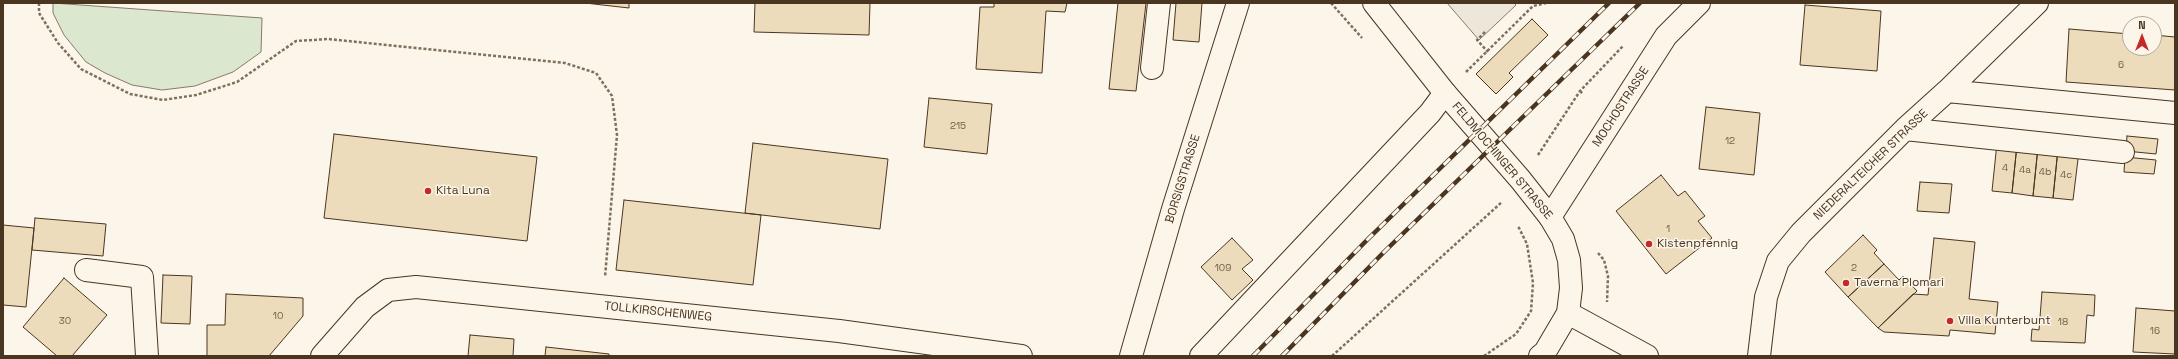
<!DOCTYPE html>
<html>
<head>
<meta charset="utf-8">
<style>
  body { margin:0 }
  #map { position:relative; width:2178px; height:359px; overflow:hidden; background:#fbf6e9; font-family:"Space Grotesk",sans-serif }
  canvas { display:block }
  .frame { position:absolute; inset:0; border:4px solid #4a3520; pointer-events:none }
  .north { position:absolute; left:2122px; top:16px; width:40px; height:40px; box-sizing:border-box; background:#fbf6e9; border:1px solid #b4a999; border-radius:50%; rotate:0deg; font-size:11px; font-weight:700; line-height:16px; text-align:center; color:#4a3520 }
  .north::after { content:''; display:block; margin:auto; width:14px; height:18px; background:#c62828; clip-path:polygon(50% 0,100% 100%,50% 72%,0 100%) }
</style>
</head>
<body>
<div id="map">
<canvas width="2178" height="359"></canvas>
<div class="frame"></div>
<div class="north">N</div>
</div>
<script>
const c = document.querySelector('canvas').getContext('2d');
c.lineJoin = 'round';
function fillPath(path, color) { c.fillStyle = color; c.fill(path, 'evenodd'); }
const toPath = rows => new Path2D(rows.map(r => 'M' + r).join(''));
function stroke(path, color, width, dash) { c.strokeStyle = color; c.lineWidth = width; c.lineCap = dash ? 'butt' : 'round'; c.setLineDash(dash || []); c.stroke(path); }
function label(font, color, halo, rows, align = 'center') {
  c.font = font + ' "Space Grotesk",sans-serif'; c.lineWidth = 3; c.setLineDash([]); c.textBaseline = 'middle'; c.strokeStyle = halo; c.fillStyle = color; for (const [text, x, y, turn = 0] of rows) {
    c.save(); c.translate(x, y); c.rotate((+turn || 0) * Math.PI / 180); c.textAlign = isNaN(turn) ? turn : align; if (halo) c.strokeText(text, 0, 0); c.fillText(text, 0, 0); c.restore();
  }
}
const green = toPath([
  [53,3,262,18,261,52,233,72,195,86,162,90,132,85,105,73,86,62,64,35,53,13,53,3]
]);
fillPath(green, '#dce7d0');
stroke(green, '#887966', 1);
const parking = toPath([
  [1447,3,1514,3,1516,5,1479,40,1447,3]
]);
fillPath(parking, '#ede7d9');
stroke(parking, '#887966', 1);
const building = toPath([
  [585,3,629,3,629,8,585,3],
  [755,3,870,3,869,35,754,32,755,3],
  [994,3,1067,3,1065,12,1046,11,1042,73,976,69,980,7,994,7,994,3],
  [1118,3,1146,3,1136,91,1109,89,1118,3],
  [1176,3,1202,3,1199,42,1173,40,1176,3],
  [1805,5,1881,11,1877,71,1800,65,1805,5],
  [1532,19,1548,35,1509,73,1513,77,1496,94,1476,74,1532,19],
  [2069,29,2130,34,2130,48,2154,48,2154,35,2175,37,2175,90,2066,82,2069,29],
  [929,98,992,104,987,154,924,147,929,98],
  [1706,107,1760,113,1754,175,1699,169,1706,107],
  [334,134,537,157,527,241,324,218,334,134],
  [2127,136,2158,139,2156,154,2126,151,2127,136],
  [753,143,888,159,880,229,745,213,753,143],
  [1997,143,2017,145,2012,193,1992,191,1997,143],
  [2017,145,2038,147,2033,196,2012,193,2017,145],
  [2038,147,2058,149,2053,198,2033,196,2038,147],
  [2058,149,2079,151,2073,200,2053,198,2058,149],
  [2125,157,2156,160,2154,174,2124,172,2125,157],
  [1661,175,1678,196,1685,191,1705,216,1698,221,1712,238,1666,274,1616,211,1661,175],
  [1920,182,1952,184,1949,213,1917,211,1920,182],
  [624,200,761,215,753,285,616,270,624,200],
  [35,218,106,224,103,256,32,250,35,218],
  [3,225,34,228,26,307,3,305,3,225],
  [1863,235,1877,250,1874,253,1884,264,1848,297,1825,272,1863,235],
  [1232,238,1253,260,1242,269,1253,280,1232,300,1201,267,1232,238],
  [1934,238,1975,242,1969,299,1998,302,1995,334,1950,330,1949,336,1884,332,1878,328,1913,294,1928,295,1934,238],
  [1884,264,1899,280,1903,276,1917,291,1878,328,1848,297,1884,264],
  [163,275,192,276,190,324,161,323,163,275],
  [64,278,107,315,72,356,57,356,23,327,64,278],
  [2042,292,2095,295,2094,316,2087,315,2085,343,2031,341,2032,329,2039,330,2042,292],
  [226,294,303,298,303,316,269,356,207,356,207,325,225,325,226,294],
  [2136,308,2175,311,2175,354,2133,352,2136,308],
  [470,335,514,339,513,356,468,356,470,335],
  [546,347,609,354,609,356,545,356,546,347]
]);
fillPath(building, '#ecdcbc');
stroke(building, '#4a3520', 1);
const minor = toPath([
  [1152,68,1159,3],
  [1947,91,2175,113],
  [1905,129,2123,152],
  [1550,217,1666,36,1699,3],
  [86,270,142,277,147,356],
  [1568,313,1647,356],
  [322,356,365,307,388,290,416,287,839,331,1021,356],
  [1131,356,1173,209,1238,3],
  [1201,356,1430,113,1445,93],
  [1759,356,1766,297,1778,261,1801,233,1905,129,1947,91,2037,3]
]);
const major = toPath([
  [1374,3,1445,93,1520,179,1550,217,1563,239,1569,260,1571,288,1568,313,1545,352,1540,356]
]);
stroke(minor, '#4a3520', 24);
stroke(major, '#4a3520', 24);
stroke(toPath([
  [39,3,39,13,58,43,81,69,130,94,163,100,196,95,237,82,296,41,328,39,565,63,596,73,612,96,617,135,605,277],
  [1331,3,1362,38],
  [1485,32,1477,40,1488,52],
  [1466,72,1533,6,1546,3],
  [1580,91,1583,94],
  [1538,155,1580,91,1623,46],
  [1598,253,1604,260,1608,276,1607,302],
  [1332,356,1502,202],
  [1484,356,1516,334,1531,311,1533,283,1527,244,1518,226]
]), '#7f6f5c', 2.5, [3, 2]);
stroke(minor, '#fbf6e9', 22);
stroke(major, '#fbf6e9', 22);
const rail = toPath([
  [1253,356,1369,238,1609,3],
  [1282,356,1384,252,1640,3]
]);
stroke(rail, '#4a3520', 4.5);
stroke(rail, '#fbf6e9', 3, [9]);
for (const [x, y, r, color] of [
  [428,191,4,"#c62828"],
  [1649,244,4,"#c62828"],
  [1846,283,4,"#c62828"],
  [1950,321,4,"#c62828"]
]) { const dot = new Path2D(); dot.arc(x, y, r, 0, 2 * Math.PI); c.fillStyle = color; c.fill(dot); stroke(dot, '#fbf6e9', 1.5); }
label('10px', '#725f47', null, [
  ["6",2121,65],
  ["215",958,126],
  ["12",1730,141],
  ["4",2005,168],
  ["4a",2025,170],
  ["4b",2045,172],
  ["4c",2066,175],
  ["1",1668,229],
  ["109",1223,268],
  ["2",1854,268],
  ["10",278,316],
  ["30",65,321],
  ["18",2063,322],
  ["16",2155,331]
]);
label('12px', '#4a3520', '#fbf6e9', [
  ["MOCHOSTRASSE",1621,107,-57],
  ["FELDMOCHINGER STRASSE",1502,161,50],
  ["NIEDERALTEICHER STRASSE",1871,165,-44],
  ["BORSIGSTRASSE",1183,179,-73],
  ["TOLLKIRSCHENWEG",658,312,6]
]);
label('12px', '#4a3520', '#fbf6e9', [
  ["Kita Luna",436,191],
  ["Kistenpfennig",1657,244],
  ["Taverna Plomari",1854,283],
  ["Villa Kunterbunt",1958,321]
], 'left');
</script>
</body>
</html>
